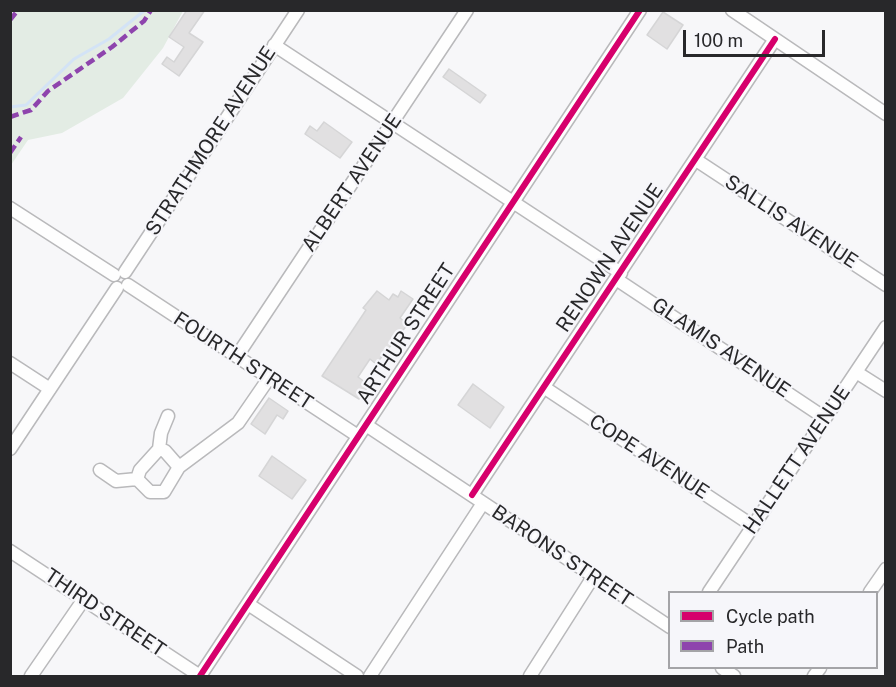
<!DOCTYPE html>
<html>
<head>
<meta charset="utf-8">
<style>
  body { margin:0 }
  #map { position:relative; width:896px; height:687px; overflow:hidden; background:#f7f7f9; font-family:"Public Sans",sans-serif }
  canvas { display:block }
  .frame { position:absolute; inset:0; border:12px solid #28282a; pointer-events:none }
  .legend { position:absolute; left:668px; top:591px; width:210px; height:78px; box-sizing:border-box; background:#f6f6fa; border:2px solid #a4a4a7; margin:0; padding:8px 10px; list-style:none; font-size:18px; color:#28282a }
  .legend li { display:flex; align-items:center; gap:12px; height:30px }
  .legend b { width:30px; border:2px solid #a4a4a7 }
  .scale { position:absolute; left:683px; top:30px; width:142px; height:27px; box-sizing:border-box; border:3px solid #28282a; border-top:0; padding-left:8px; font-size:18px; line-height:21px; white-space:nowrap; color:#28282a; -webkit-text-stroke:4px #f6f6fa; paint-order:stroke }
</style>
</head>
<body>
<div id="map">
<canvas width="896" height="687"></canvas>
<div class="frame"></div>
<ul class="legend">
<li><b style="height:8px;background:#d6006c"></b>Cycle path</li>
<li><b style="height:8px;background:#8e44ad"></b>Path</li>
</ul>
<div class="scale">100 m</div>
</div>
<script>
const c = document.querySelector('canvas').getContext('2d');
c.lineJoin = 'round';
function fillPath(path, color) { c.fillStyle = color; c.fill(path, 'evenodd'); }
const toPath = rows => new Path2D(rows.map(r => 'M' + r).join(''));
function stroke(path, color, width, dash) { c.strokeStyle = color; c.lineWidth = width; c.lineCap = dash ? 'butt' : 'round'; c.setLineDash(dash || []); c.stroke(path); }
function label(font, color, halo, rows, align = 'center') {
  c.font = font + ' "Public Sans",sans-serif'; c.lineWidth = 4.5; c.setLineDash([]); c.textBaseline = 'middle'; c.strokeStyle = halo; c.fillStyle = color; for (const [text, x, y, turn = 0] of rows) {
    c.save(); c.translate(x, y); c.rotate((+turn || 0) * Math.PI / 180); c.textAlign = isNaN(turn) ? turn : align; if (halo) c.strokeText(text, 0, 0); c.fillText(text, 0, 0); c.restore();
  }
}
fillPath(toPath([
  [11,10,183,10,183,11,163,48,123,98,62,133,28,140,11,165]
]), '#e3ece4');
stroke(toPath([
  [10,107,26,105,74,59,109,39,145,10]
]), '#d3e3f6', 3);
const building = toPath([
  [187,10,205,10,189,33,203,42,179,76,162,64,167,57,174,62,184,47,169,37,187,10],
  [663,12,683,25,667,49,647,35,663,12],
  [449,69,486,95,480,103,443,77,449,69],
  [324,122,352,142,340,158,305,134,310,126,317,131,324,122],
  [377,291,389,300,393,294,398,297,401,291,413,299,400,318,408,324,376,364,370,359,358,377,369,385,359,399,322,376,366,310,363,308,377,291],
  [473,384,504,407,490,428,458,405,473,384],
  [269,398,288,411,283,419,277,415,265,434,251,424,269,398],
  [272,456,306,480,292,499,259,476,272,456]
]);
fillPath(building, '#e1e0e1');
stroke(building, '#d5d5d6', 1.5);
const minor = toPath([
  [732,10,886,114],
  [274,45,621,273],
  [696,160,886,285],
  [10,208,114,275],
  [125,272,298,10],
  [616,279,825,418],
  [128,285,358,436],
  [237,356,467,10],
  [10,363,50,389],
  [856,372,886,391],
  [545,388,753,526],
  [366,425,670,627],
  [10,449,117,288],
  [159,449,161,433,168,416],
  [100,470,116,481,137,479],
  [137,479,150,492,164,492,179,467,238,423,269,378],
  [137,479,140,470,159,449,165,451,179,467],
  [472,495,775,39],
  [10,551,200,676],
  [709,592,886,327],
  [870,592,886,569],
  [248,604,357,676],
  [722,668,734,676],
  [31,676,84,599],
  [200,676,640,10],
  [370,676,483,503],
  [530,676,593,577],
  [814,676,820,668]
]);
stroke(minor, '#b9b9bb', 15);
stroke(minor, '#fefefe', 12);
stroke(toPath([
  [10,20,18,10],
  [10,117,31,110,48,91,112,47,144,21,151,10],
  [10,153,21,137]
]), '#8e44ad', 4.5, [9, 4.5]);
stroke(toPath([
  [472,495,775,39],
  [200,676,640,10]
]), '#d6006c', 6);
label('20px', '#28282a', '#f6f6fa', [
  ["STRATHMORE AVENUE",211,141,-57],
  ["ALBERT AVENUE",352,183,-56],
  ["SALLIS AVENUE",791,222,33],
  ["RENOWN AVENUE",610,258,-56],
  ["ARTHUR STREET",406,334,-57],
  ["GLAMIS AVENUE",721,348,34],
  ["FOURTH STREET",243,361,33],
  ["COPE AVENUE",649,457,33],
  ["HALLETT AVENUE",797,460,-56],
  ["BARONS STREET",562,556,34],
  ["THIRD STREET",105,613,34]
]);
</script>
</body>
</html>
